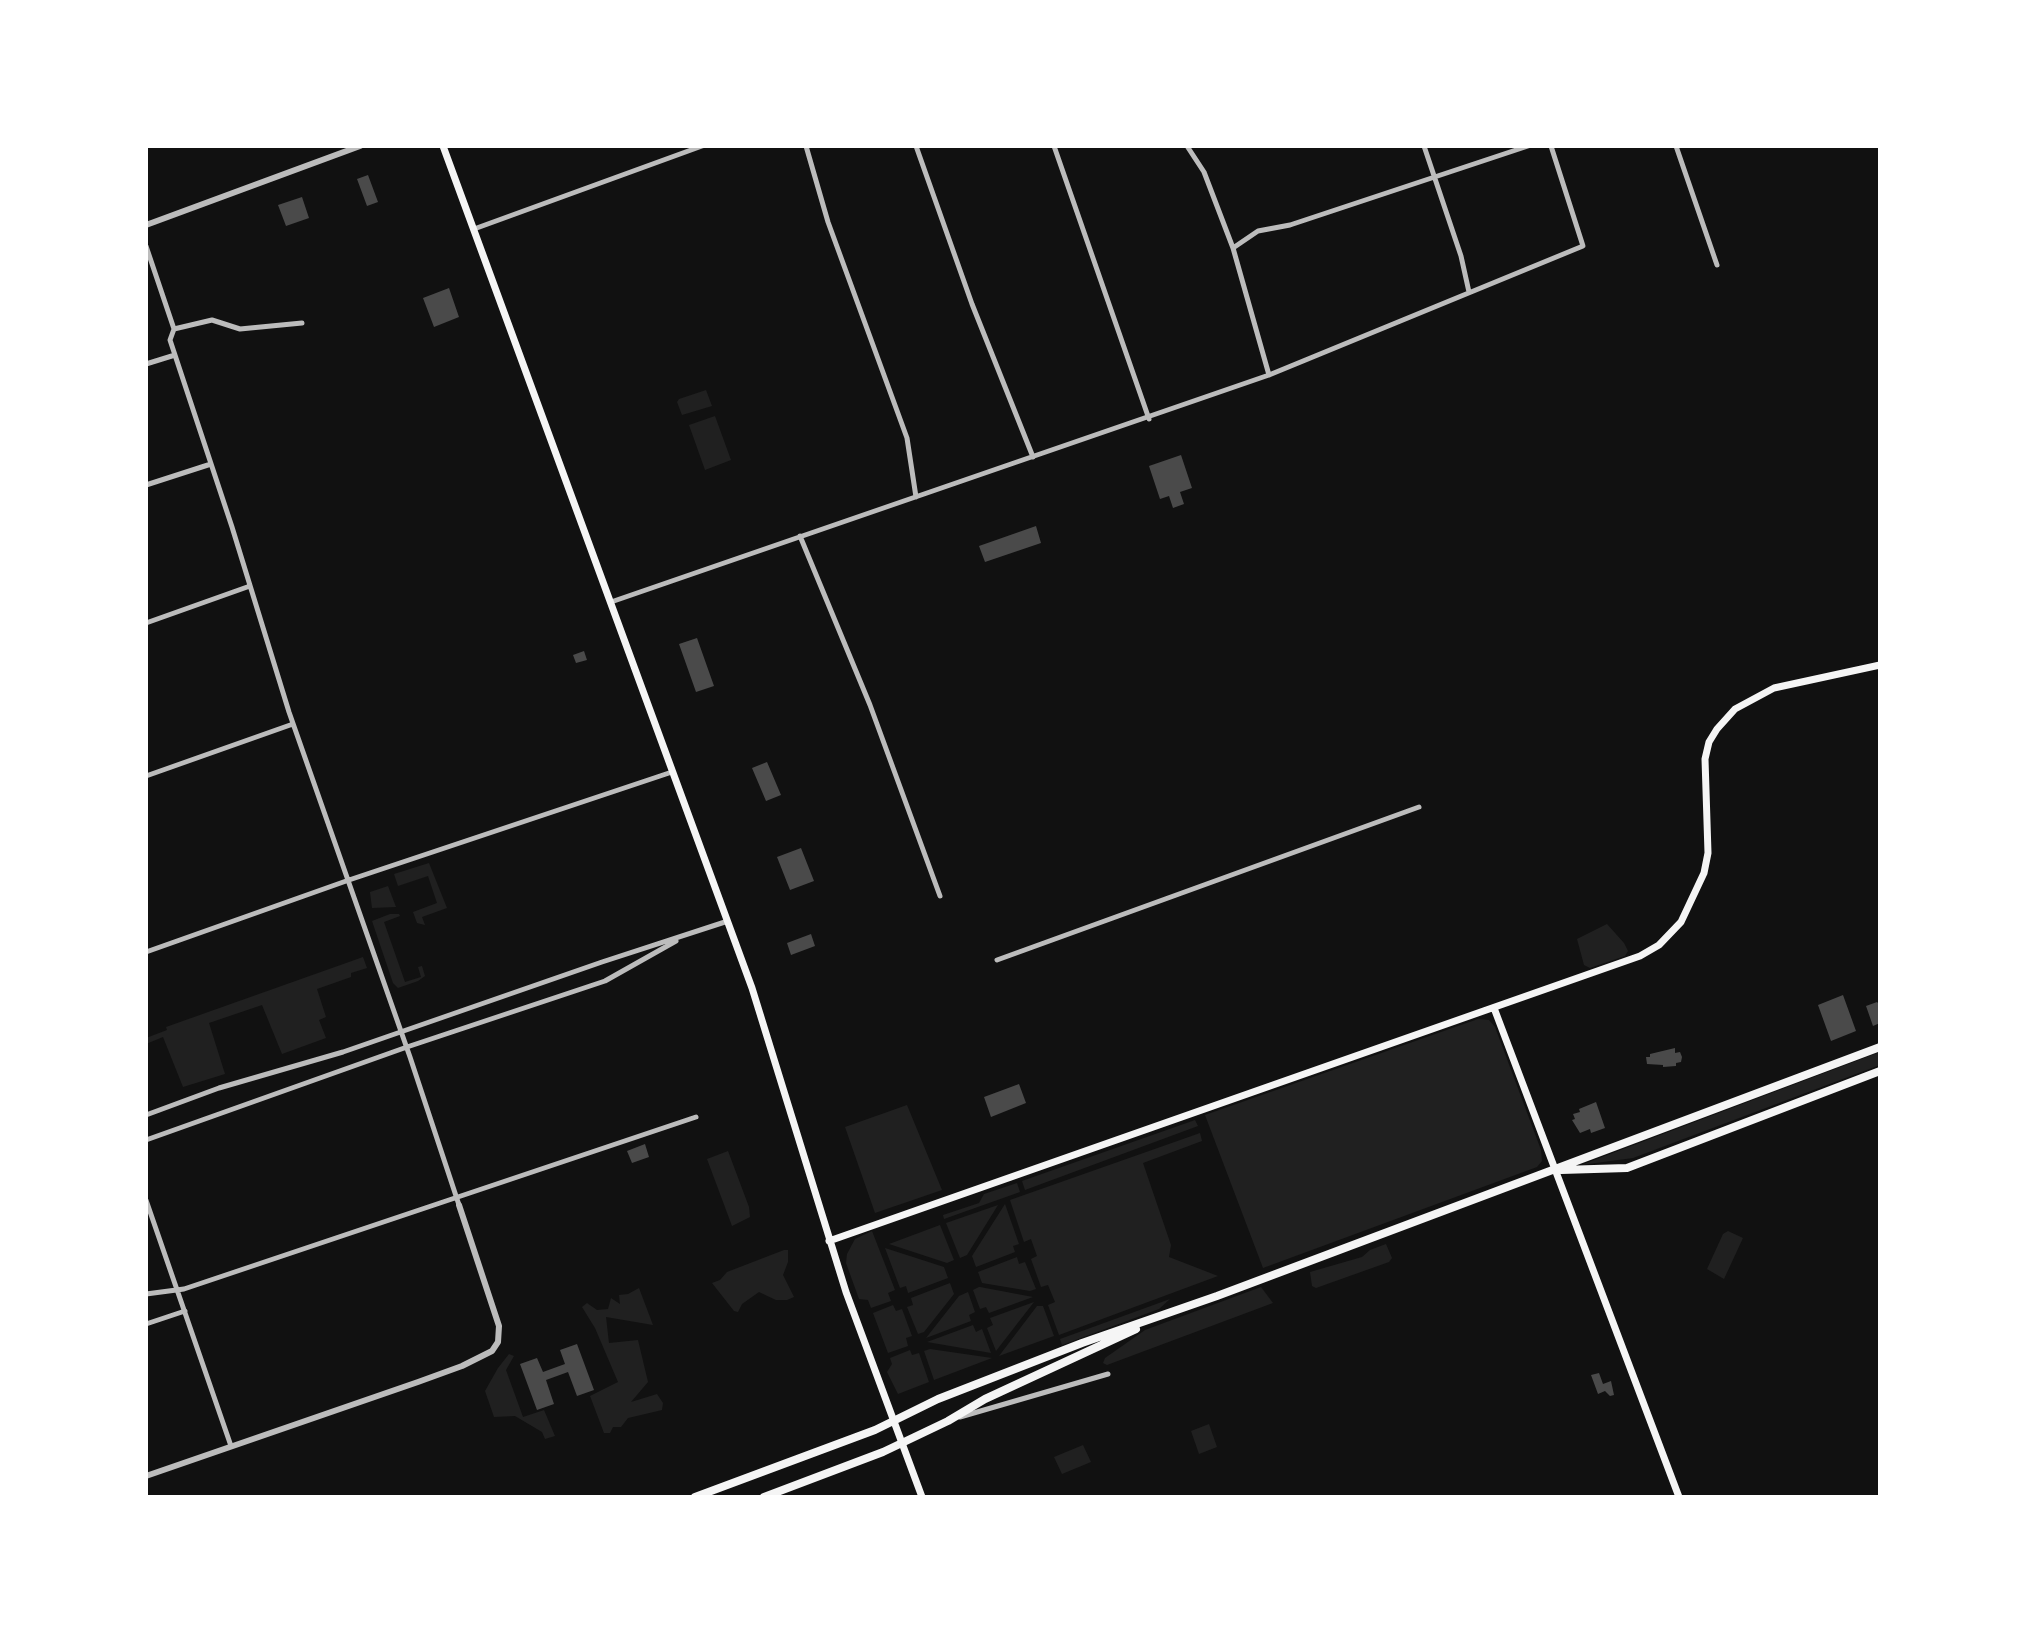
<!DOCTYPE html>
<html>
<head>
<meta charset="utf-8">
<style>
  body { margin:0 }
  #map { position:relative; width:2026px; height:1643px; overflow:hidden; background:#111; font-family:"Golos Text",sans-serif }
  canvas { display:block }
  .frame { position:absolute; inset:0; border:148px solid #fff; pointer-events:none }
</style>
</head>
<body>
<div id="map">
<canvas width="2026" height="1643"></canvas>
<div class="frame"></div>
</div>
<script>
const c = document.querySelector('canvas').getContext('2d');
c.lineJoin = 'round';
function fillPath(path, color) { c.fillStyle = color; c.fill(path, 'evenodd'); }
const toPath = rows => new Path2D(rows.map(r => 'M' + r).join(''));
function stroke(path, color, width, dash) { c.strokeStyle = color; c.lineWidth = width; c.lineCap = dash ? 'butt' : 'round'; c.setLineDash(dash || []); c.stroke(path); }
fillPath(toPath([
  [706,390,712,406,682,415,677,402,679,399],
  [715,416,731,460,705,470,689,425],
  [429,863,447,908,422,917,425,925,417,923,413,912,437,903,428,876,398,886,394,874],
  [388,886,396,907,372,908,370,892],
  [390,914,399,914,400,916,384,922,405,982,421,977,418,967,422,966,425,976,418,981,398,988,393,983,372,921],
  [1607,924,1624,943,1628,951,1625,956,1590,968,1584,965,1577,939],
  [363,957,367,968,351,973,351,977,317,989,326,1017,319,1020,326,1038,282,1054,262,1005,209,1023,225,1074,183,1087,163,1037,146,1044,146,1038,167,1030,166,1027],
  [1478,1019,1489,1020,1495,1027,1541,1150,1542,1161,1537,1167,1263,1268,1205,1115],
  [1880,1052,1880,1065,1633,1158,1581,1165],
  [907,1105,942,1190,875,1213,845,1127],
  [1195,1120,1198,1126,1025,1190,1022,1181],
  [1200,1133,1202,1141,1143,1163,1171,1245,1169,1257,1218,1276,1059,1335,1048,1305,1055,1302,1048,1285,1041,1287,1031,1259,1037,1256,1031,1239,1024,1242,1010,1200],
  [728,1151,749,1207,750,1217,732,1226,707,1159],
  [1017,1183,1020,1192,944,1219,943,1215,979,1203,984,1194],
  [1005,1204,1019,1244,1013,1246,1015,1252,976,1267,972,1256],
  [998,1205,967,1255,960,1258,946,1223],
  [940,1225,954,1260,947,1263,889,1244],
  [872,1231,895,1290,888,1293,891,1301,871,1308,868,1300,859,1299,846,1263,847,1254,855,1239],
  [1728,1231,1743,1238,1724,1279,1707,1269,1723,1234],
  [1386,1244,1392,1258,1389,1262,1316,1288,1312,1286,1310,1272,1362,1257,1370,1250],
  [885,1248,944,1267,948,1278,908,1293,906,1286,900,1288],
  [784,1250,788,1250,788,1262,783,1275,794,1297,787,1300,776,1300,759,1292,742,1304,738,1312,734,1311,712,1283,720,1280,727,1272],
  [1017,1257,1019,1264,1025,1262,1036,1289,1030,1291,982,1283,978,1272],
  [950,1283,954,1294,924,1332,918,1334,907,1307,913,1305,911,1298],
  [979,1287,980,1287,1033,1297,989,1313,986,1307,980,1309,973,1290],
  [1261,1287,1273,1303,1107,1365,1103,1363,1105,1358,1145,1330],
  [639,1288,653,1325,606,1317,609,1343,638,1340,648,1382,631,1402,657,1394,663,1403,662,1410,628,1418,621,1427,613,1427,610,1433,604,1433,590,1396,618,1382,595,1328,582,1307,587,1303,597,1310,608,1309,611,1298,620,1304,619,1295,628,1294],
  [968,1292,975,1312,969,1315,971,1321,926,1338,959,1296],
  [1170,1299,1159,1309,1062,1345,1060,1339],
  [1034,1302,996,1351,987,1328,993,1325,990,1318],
  [893,1305,896,1311,902,1309,912,1336,906,1338,908,1346,888,1353,873,1313],
  [1037,1306,1043,1306,1054,1336,999,1356],
  [973,1325,976,1332,982,1329,991,1353,927,1342],
  [930,1349,992,1358,934,1380,924,1351],
  [910,1350,912,1355,919,1353,929,1382,898,1394,887,1372,892,1364,890,1358],
  [509,1354,514,1356,506,1370,523,1417,544,1410,555,1436,545,1439,542,1432,515,1416,494,1417,485,1391,498,1368],
  [1209,1424,1217,1447,1199,1454,1191,1431],
  [1083,1445,1091,1462,1062,1474,1054,1457]
]), '#202020');
fillPath(toPath([
  [368,175,378,202,367,206,357,179],
  [302,197,309,218,286,226,278,205],
  [449,288,459,317,434,327,423,298],
  [1181,455,1192,488,1180,492,1184,504,1173,508,1169,496,1160,499,1149,466],
  [1036,526,1041,543,985,562,979,546],
  [697,638,714,686,696,692,679,644],
  [584,651,587,660,576,663,573,655],
  [767,762,781,795,766,801,752,768],
  [801,848,814,881,790,890,777,857],
  [811,934,815,946,791,955,787,943],
  [1843,995,1856,1031,1831,1041,1818,1005],
  [1877,1002,1880,1005,1880,1023,1873,1026,1866,1006],
  [1675,1048,1675,1053,1680,1052,1682,1057,1681,1062,1676,1063,1676,1066,1663,1067,1663,1065,1647,1064,1646,1057,1650,1057,1650,1054],
  [1019,1084,1026,1103,991,1117,984,1097],
  [1596,1102,1605,1128,1591,1133,1590,1129,1580,1133,1572,1120,1575,1119,1573,1114,1580,1112,1579,1109],
  [645,1144,649,1157,632,1163,627,1151],
  [577,1344,594,1390,577,1396,568,1372,546,1380,554,1404,537,1410,520,1364,537,1358,543,1372,565,1364,560,1350],
  [1599,1373,1603,1384,1611,1381,1614,1395,1610,1396,1605,1391,1598,1394,1591,1375]
]), '#4a4a4a');
stroke(toPath([
  [806,146,828,222,907,438,916,497],
  [916,146,972,304,1033,457],
  [1054,146,1149,419],
  [1187,146,1204,172,1233,248,1269,375],
  [1424,146,1461,256,1469,292],
  [1676,146,1717,265],
  [474,229,702,146],
  [146,246,174,329,170,340,232,527,289,712,410,1057,459,1205],
  [1233,248,1258,231,1290,225,1528,146],
  [174,329,212,320,240,329,302,323],
  [146,364,175,355],
  [146,485,211,464],
  [800,536,870,705,940,896],
  [611,602,1269,375,1583,246,1551,146],
  [146,623,250,586],
  [146,776,293,724],
  [146,952,349,880,672,772],
  [997,960,1419,807],
  [146,1115,219,1088,343,1052,602,962,728,921],
  [146,1140,407,1047,605,981,676,941],
  [146,1200,231,1446],
  [146,1294,184,1289,696,1117],
  [146,1324,185,1311],
  [960,1417,1108,1374]
]), '#bcbcbc', 5);
stroke(toPath([
  [146,225,360,146],
  [146,1476,418,1382,462,1366,492,1351,498,1342,499,1326,459,1205]
]), '#bcbcbc', 6);
stroke(toPath([
  [443,146,752,988,846,1292,922,1497],
  [1494,1008,1679,1497],
  [829,1241,1640,956,1659,945,1681,922,1704,873,1708,853,1705,759,1709,742,1717,729,1735,709,1774,688,1880,665]
]), '#f5f5f5', 7);
stroke(toPath([
  [1561,1170,1627,1168,1880,1071],
  [695,1497,875,1430,938,1399,1082,1343,1217,1296,1880,1047],
  [764,1497,883,1452,948,1421,985,1399,1136,1329]
]), '#f5f5f5', 8);
</script>
</body>
</html>
